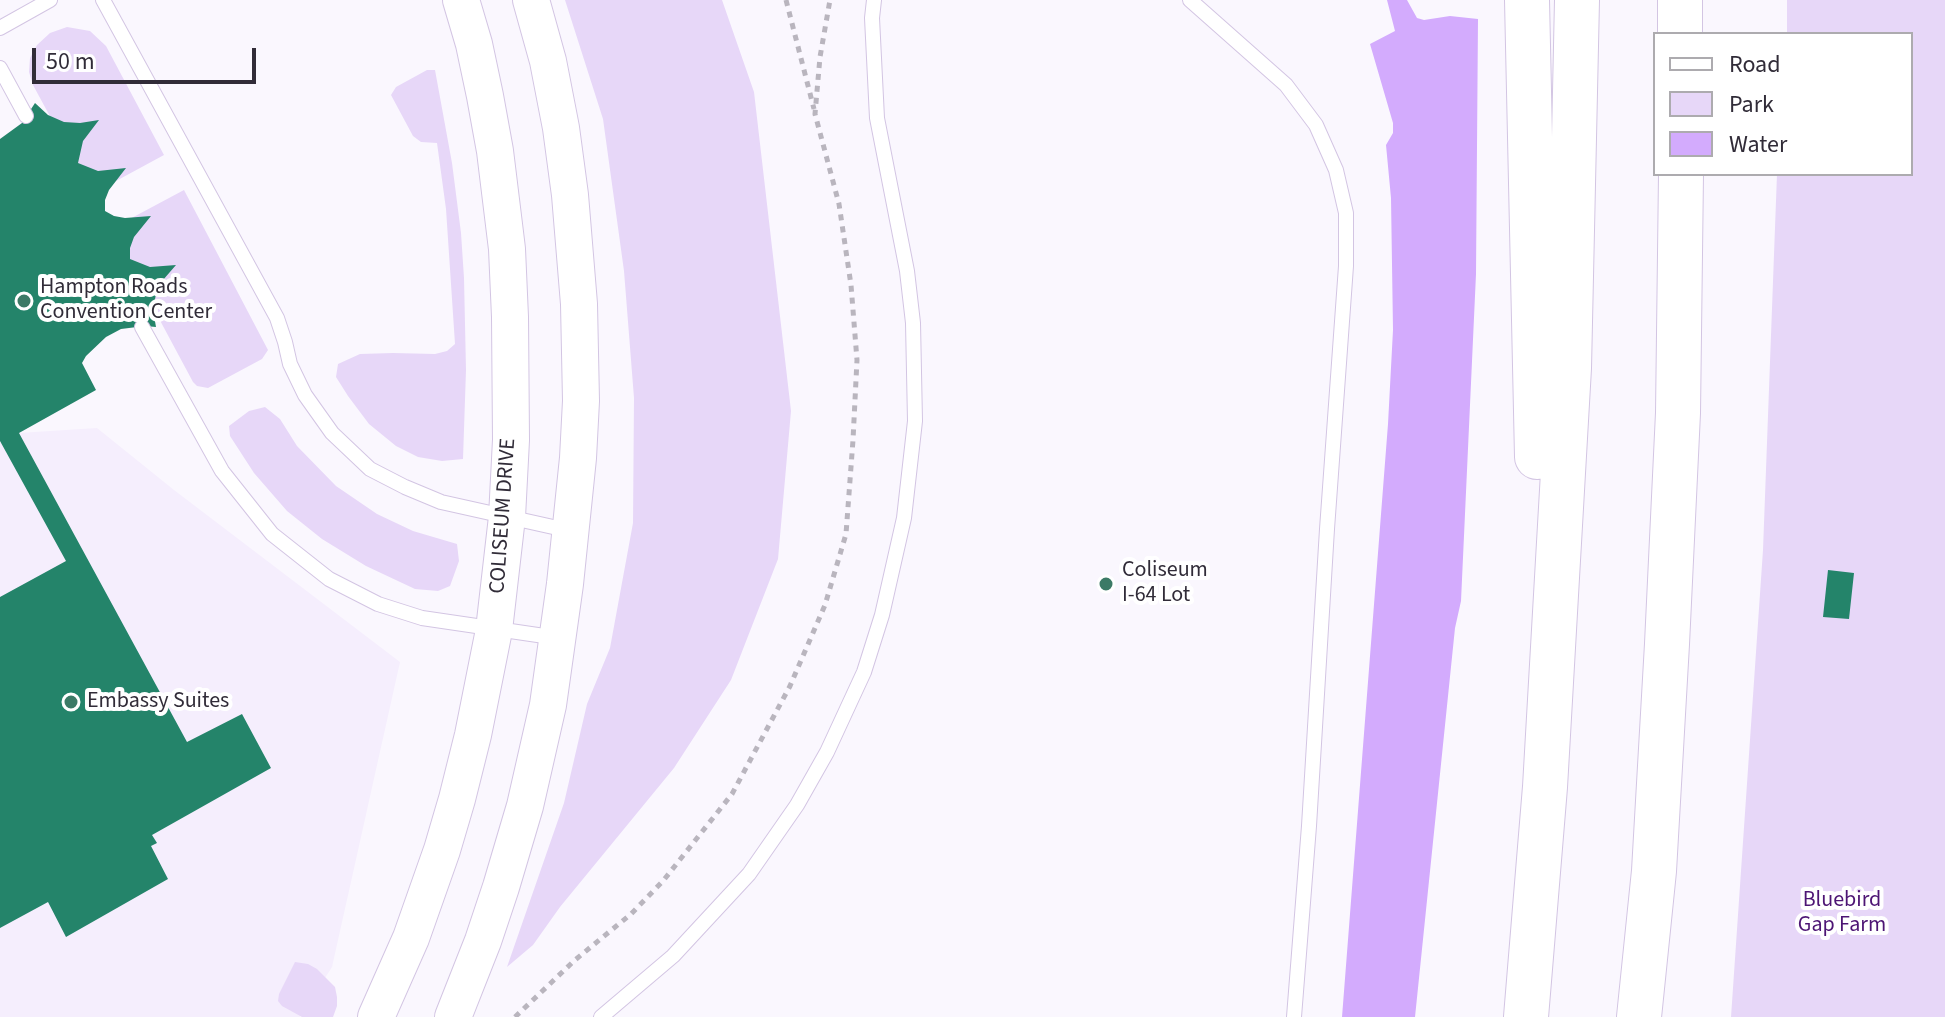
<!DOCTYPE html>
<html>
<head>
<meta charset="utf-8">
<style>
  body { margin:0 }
  #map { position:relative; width:1945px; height:1017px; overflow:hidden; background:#faf7fe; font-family:"Source Sans 3",sans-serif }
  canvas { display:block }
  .legend { position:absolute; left:1653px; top:32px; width:260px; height:144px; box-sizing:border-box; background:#fff; border:2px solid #adabaf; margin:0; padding:10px 14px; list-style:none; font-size:24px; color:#312c38 }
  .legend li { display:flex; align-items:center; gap:16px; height:40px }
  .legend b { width:40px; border:2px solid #adabaf }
  .scale { position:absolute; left:32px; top:48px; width:224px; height:36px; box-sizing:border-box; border:4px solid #312c38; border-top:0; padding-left:10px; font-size:24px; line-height:28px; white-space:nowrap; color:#312c38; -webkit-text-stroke:6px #fff; paint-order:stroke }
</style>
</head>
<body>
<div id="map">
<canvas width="1945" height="1017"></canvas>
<ul class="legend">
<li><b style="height:10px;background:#fff"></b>Road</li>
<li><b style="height:22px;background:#e7d7f8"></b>Park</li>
<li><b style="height:22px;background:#d3abfd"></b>Water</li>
</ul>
<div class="scale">50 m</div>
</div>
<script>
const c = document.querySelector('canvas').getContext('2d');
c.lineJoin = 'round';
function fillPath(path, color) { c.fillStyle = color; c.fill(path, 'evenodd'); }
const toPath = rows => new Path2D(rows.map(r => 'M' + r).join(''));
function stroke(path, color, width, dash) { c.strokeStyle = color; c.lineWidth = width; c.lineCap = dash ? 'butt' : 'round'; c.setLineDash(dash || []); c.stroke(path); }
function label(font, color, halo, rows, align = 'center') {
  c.font = font + ' "Source Sans 3",sans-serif'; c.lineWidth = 8; c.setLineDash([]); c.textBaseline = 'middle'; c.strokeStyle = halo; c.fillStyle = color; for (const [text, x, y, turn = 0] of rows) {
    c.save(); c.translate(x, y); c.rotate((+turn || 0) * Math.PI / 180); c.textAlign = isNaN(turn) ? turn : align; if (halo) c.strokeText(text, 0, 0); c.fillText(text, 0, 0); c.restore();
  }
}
fillPath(toPath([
  [97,428,174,490,400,662,332,967,300,1017,0,1017,0,443,19,433]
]), '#f5eefd');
fillPath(toPath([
  [565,0,722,0,754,92,791,411,778,559,731,680,674,768,560,907,533,945,507,967,564,803,587,704,610,648,633,523,634,398,624,271,603,119],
  [1787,0,1945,0,1945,1017,1731,1017,1763,550,1777,174,1911,174,1911,34,1787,34],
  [67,27,90,31,106,46,164,155,92,194,33,85,29,72,30,58,37,45,50,33],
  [427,70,435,70,452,163,461,233,464,278,466,370,463,459,442,461,418,457,396,446,369,424,348,396,336,377,338,364,360,354,393,353,435,354,447,351,455,344,446,209,437,143,421,142,413,136,391,95,396,87],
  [184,190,268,350,262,359,208,388,197,386,193,382,111,229],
  [265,407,280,419,297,446,336,486,377,514,413,531,457,544,459,561,450,586,438,591,415,589,366,566,322,539,287,511,254,473,230,436,229,426,249,411],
  [295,962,308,964,317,969,335,987,337,997,337,1006,333,1017,302,1017,282,1006,278,1001,279,994]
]), '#e7d7f8');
fillPath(toPath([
  [1387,0,1407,0,1417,18,1424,20,1450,16,1478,19,1476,274,1461,601,1455,628,1415,1017,1342,1017,1388,424,1393,330,1391,198,1386,145,1393,133,1393,123,1370,44,1395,31]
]), '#d3abfd');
fillPath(toPath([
  [35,103,48,115,64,122,80,123,99,120,83,141,78,163,98,171,126,168,109,190,105,200,105,211,114,216,125,218,151,216,134,237,130,248,130,259,150,267,176,265,163,280,156,294,153,310,156,327,145,326,121,329,106,337,86,356,82,363,96,390,19,433,187,742,242,714,271,768,152,835,157,843,151,846,168,879,66,937,48,902,0,928,0,597,66,561,0,441,0,139,22,123],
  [1828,570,1854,573,1849,619,1823,617]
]), '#24846a');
const lane = toPath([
  [103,0,277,318,285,342,290,364,305,395,332,433,370,469,405,487,441,502,571,531],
  [1190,0,1286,85,1316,125,1336,170,1346,213,1346,266,1327,529,1309,826,1294,1017],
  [0,28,50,0],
  [0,68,26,116],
  [142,327,222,471,272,534,329,579,378,604,422,618,558,638],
  [601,1017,673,956,749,874,797,805,827,752,864,672,882,615,904,518,915,421,913,323,907,271,877,118,872,18,874,0]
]);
const secondary = toPath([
  [376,1017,411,938,442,850,457,799,473,735,494,630,507,517,511,440,510,317,507,249,495,151,485,96,474,44,461,0],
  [453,1017,483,941,501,887,525,806,548,705,565,584,578,458,581,401,579,304,570,195,561,128,548,61,531,0]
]);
const highway = toPath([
  [1527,0,1537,457],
  [1680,0,1680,34],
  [1526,1017,1545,787,1569,368,1577,0],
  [1639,1017,1654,871,1667,644,1678,413,1681,174]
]);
stroke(lane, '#d3c5e3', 16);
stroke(secondary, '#d3c5e3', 38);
stroke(highway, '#d3c5e3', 46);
stroke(toPath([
  [786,0,814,109],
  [515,1017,575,960,631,914,663,881,732,794,790,686,825,605,846,534,853,440,857,360,851,285,839,204,815,114,820,57,830,0]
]), '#b9b5be', 5, [6, 6]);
stroke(lane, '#fff', 14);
stroke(secondary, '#fff', 36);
stroke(highway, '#fff', 44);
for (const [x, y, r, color] of [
  [24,301,8,"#3c7a66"],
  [1106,584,8,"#3c7a66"],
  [71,702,8,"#3c7a66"]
]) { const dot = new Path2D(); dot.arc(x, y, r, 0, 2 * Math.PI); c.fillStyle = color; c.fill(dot); stroke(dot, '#fff', 3); }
label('22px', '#312c38', '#fff', [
  ["Hampton Roads",40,288],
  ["Convention Center",40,313],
  ["Coliseum",1122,571],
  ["I-64 Lot",1122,596],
  ["Embassy Suites",87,702]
], 'left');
label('22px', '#312c38', '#fff', [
  ["COLISEUM DRIVE",504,516,-86]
]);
label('22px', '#4d1574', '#fff', [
  ["Bluebird",1842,901],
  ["Gap Farm",1842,926]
]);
</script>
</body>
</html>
